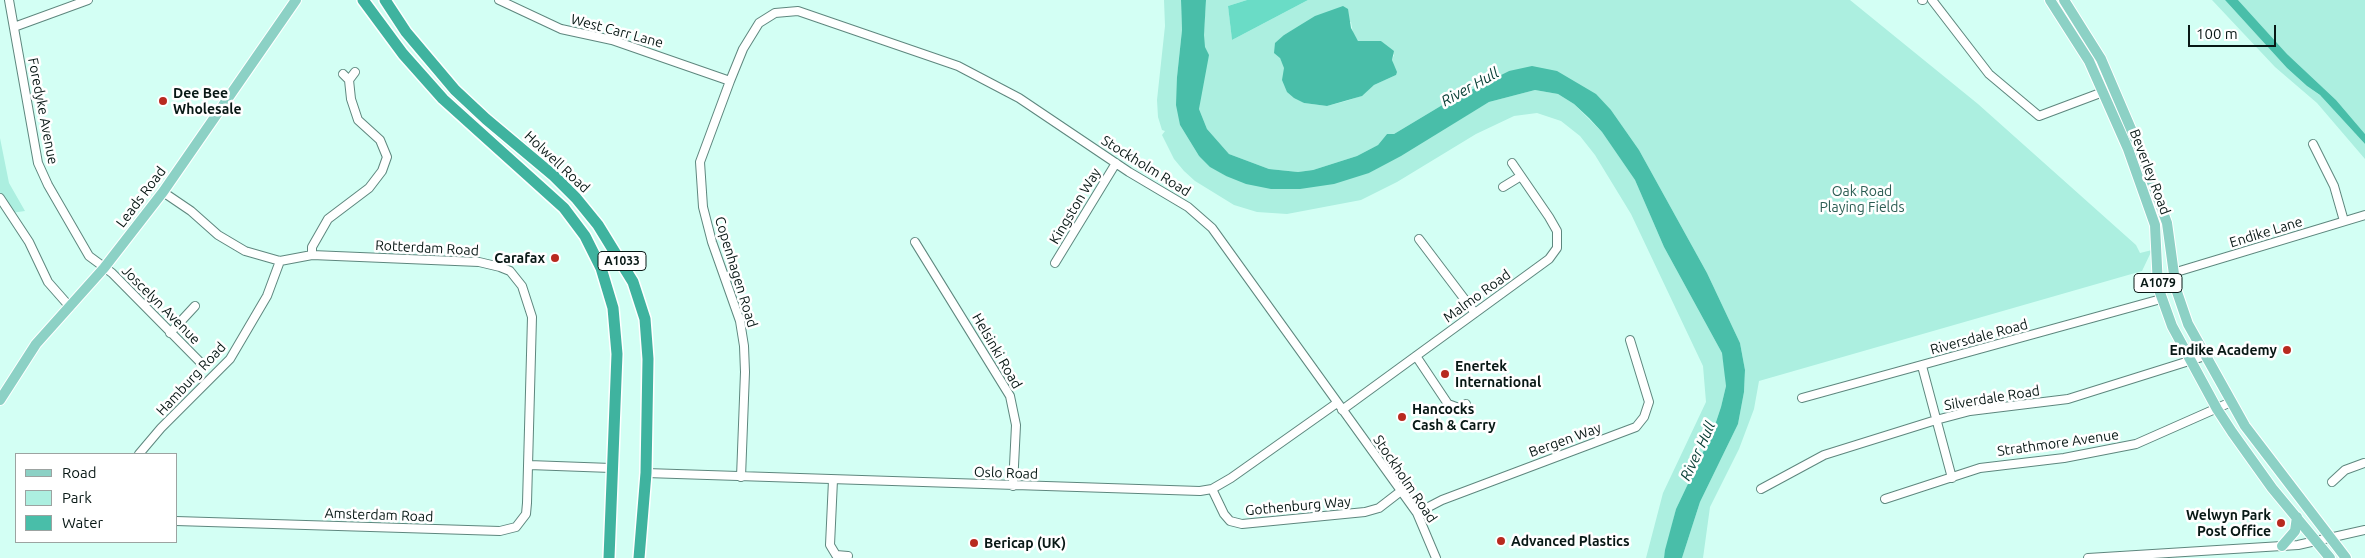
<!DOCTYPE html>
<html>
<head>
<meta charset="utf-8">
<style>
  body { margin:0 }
  #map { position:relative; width:2365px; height:558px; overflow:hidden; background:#d3fff4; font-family:Ubuntu,sans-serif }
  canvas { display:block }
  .legend { position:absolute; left:15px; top:453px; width:162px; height:90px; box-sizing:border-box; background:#fff; border:1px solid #9ca3a1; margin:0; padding:6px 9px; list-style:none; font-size:15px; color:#081815 }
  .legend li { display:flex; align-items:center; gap:10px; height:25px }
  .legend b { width:25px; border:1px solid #9ca3a1 }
  .scale { position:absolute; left:2188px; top:25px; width:88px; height:22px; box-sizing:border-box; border:2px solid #081815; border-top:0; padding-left:6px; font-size:15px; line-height:18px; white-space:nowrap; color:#081815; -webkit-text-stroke:4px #fff; paint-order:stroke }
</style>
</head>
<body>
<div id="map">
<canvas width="2365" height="558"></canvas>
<ul class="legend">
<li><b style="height:6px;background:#8cd1c5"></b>Road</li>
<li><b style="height:14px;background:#acefe0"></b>Park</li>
<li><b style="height:14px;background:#49bea9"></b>Water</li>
</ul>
<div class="scale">100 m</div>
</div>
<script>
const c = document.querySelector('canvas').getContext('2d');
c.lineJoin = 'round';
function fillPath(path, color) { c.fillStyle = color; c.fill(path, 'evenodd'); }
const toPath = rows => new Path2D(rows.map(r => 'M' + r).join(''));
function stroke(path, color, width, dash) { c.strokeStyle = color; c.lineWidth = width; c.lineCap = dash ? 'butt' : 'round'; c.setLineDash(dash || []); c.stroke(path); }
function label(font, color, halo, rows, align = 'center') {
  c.font = font + ' Ubuntu,sans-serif'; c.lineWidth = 5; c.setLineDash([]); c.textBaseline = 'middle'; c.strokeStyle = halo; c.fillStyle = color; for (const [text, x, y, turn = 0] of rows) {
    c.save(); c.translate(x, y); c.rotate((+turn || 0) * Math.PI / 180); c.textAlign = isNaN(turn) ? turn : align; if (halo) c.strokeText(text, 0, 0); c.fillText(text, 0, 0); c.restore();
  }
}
fillPath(toPath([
  [1164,0,1181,0,1182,30,1177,77,1180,125,1199,156,1210,166,1226,176,1369,173,1489,102,1535,90,1558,94,1574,104,1602,132,1635,180,1664,247,1722,353,1725,370,1726,386,1721,407,1713,431,1676,509,1664,558,1646,558,1663,493,1706,402,1703,366,1631,214,1595,155,1580,136,1561,121,1537,113,1514,116,1476,134,1397,182,1361,200,1287,214,1257,212,1234,205,1195,181,1184,171,1174,159,1162,135,1165,131,1162,130,1158,117,1157,100,1165,26],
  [1206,0,1247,0,1228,6,1232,40,1308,0,1850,0,1978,104,2136,245,2140,253,2152,250,2142,271,1759,381,1754,409,1739,449,1710,507,1703,558,1682,558,1700,502,1738,424,1744,392,1745,370,1740,343,1707,273,1639,150,1611,110,1509,71,1449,101,1394,134,1387,134,1378,145,1357,156,1313,170,1298,172,1269,169,1229,154,1207,129,1199,109],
  [1351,22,1353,33,1358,41,1381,41,1394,55,1392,60,1396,75,1374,85,1361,96,1346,101,1327,106,1304,103,1299,99,1280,58,1284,35,1296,28],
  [2212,0,2225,0,2287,68,2307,86,2321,96,2365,144,2365,159,2317,103,2275,67],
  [2238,0,2365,0,2365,134,2336,100,2287,54],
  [0,138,9,183,25,211,11,213,0,195]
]), '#acefe0');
fillPath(toPath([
  [1247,0,1308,0,1232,40,1228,6]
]), '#6adcc6');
fillPath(toPath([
  [1181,0,1206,0,1204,35,1205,47,1209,55,1199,109,1207,129,1229,154,1269,169,1298,172,1313,170,1357,156,1378,145,1387,134,1394,134,1449,101,1509,71,1532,66,1557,71,1596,94,1611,110,1639,150,1707,273,1740,343,1745,370,1744,392,1738,424,1700,502,1682,558,1664,558,1665,550,1676,509,1713,431,1721,407,1726,386,1722,353,1664,247,1635,180,1602,132,1589,118,1574,104,1558,94,1535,90,1489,102,1401,156,1369,173,1334,184,1300,189,1271,189,1246,184,1226,176,1210,167,1199,156,1180,125,1176,105,1177,77,1182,30],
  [2225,0,2238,0,2287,54,2336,100,2365,134,2365,144,2320,95,2307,86,2287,68],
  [1343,6,1348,9,1351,28,1358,41,1381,41,1394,51,1392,60,1397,72,1396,75,1374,85,1362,96,1327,106,1304,103,1294,98,1287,92,1282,80,1284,68,1280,58,1274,53,1275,43,1284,35,1315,16]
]), '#49bea9');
const minor = toPath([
  [9,0,38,163,48,185,89,256,112,273,200,362],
  [499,0,561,29,612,40,730,81],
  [1922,0,1923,0],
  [1932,0,1989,74,2039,116,2103,92],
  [14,27,88,0],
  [343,74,349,80,355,72],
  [2313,144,2334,186,2344,221],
  [1503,187,1521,176],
  [163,192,191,211,218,235,245,251,280,261,312,255,479,262,500,267,510,271,522,286,532,317,527,503,526,514,516,527,500,531,176,521],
  [0,198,29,242,48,282,70,307],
  [1419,239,1475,313],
  [915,242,1010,396,1016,425,1013,486],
  [312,255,312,247,328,219,369,188,382,171,387,157,380,140,358,120,351,99,349,80],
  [1055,263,1116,163],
  [2173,273,2365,215],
  [170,333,195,306],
  [1416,356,1448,404,1459,408,1466,404],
  [1922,366,1952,478],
  [1802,398,2161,299],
  [1342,410,1549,259,1557,248,1557,231,1549,217,1512,163],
  [139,454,161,428,230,359,267,296,280,261],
  [529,465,611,468],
  [646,473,1200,491,1212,489,1231,478,1337,403],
  [741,477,745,372,744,346,740,321,712,242,703,207,700,162,730,81,743,49,759,23,775,13,798,11,958,66,1019,98,1129,172,1188,207,1212,228,1417,513,1436,558],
  [833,480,830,545,836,555,848,556],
  [2332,482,2345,470,2364,463],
  [1212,489,1224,514,1230,521,1242,524,1365,512,1379,508,1401,491],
  [1761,489,1824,455,1936,420,1970,411,2068,399,2205,356],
  [1885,499,1980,468,2064,458,2136,444,2231,402],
  [1417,513,1442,500,1636,427,1644,417,1649,402,1630,340],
  [2088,558,2298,545,2365,530]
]);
const major = toPath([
  [2050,0,2089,61,2128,149,2155,225,2158,287,2172,326,2217,409,2232,432,2272,488,2330,558],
  [2064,0,2101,59,2140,150,2167,223,2176,289,2188,324,2245,426,2346,558],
  [0,400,36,344,104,268,163,192,296,0],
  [2282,546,2295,531,2297,517]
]);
const highway = toPath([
  [363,0,403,54,443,99,564,208,585,236,601,268,613,308,617,354,609,558],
  [385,0,406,32,455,90,486,119,554,176,576,198,598,225,633,282,645,319,648,359,646,473,639,558]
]);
stroke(minor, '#5e877e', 10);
stroke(major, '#fff', 12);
stroke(highway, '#fff', 14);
stroke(minor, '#fff', 8);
stroke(major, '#8cd1c5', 10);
stroke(highway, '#3fb39f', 11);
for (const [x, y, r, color] of [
  [163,101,5,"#b82a1f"],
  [555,258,5,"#b82a1f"],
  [2287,350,5,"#b82a1f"],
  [1445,374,5,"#b82a1f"],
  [1402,417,5,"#b82a1f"],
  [2281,523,5,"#b82a1f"],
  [1501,541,5,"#b82a1f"],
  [974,543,5,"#b82a1f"]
]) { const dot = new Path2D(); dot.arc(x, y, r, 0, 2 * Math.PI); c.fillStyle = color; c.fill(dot); stroke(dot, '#fff', 2); }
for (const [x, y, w] of [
  [622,261,48],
  [2158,283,48]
]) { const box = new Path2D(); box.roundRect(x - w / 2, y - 9.5, w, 19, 4); c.fillStyle = '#fff'; c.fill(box); stroke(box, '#081815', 1); }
label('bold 12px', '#081815', null, [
  ["A1033",622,261],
  ["A1079",2158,283]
]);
label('14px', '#081815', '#fff', [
  ["West Carr Lane",617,31,15],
  ["Foredyke Avenue",43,111,79],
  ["Holwell Road",557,162,43],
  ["Stockholm Road",1146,166,32],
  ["Beverley Road",2150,172,69],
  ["Leads Road",141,197,-53],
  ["Kingston Way",1075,206,-59],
  ["Endike Lane",2266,232,-17],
  ["Rotterdam Road",427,248,3],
  ["Copenhagen Road",736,272,73],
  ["Malmo Road",1477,296,-36],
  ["Joscelyn Avenue",161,305,45],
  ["Riversdale Road",1979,337,-15],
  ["Helsinki Road",997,351,60],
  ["Hamburg Road",191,379,-47],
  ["Silverdale Road",1992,398,-9],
  ["Bergen Way",1565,440,-20],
  ["Strathmore Avenue",2058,443,-8],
  ["Oslo Road",1006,473,2],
  ["Stockholm Road",1405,479,56],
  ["Gothenburg Way",1298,506,-5],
  ["Amsterdam Road",379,515,2]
]);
label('bold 14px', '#081815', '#fff', [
  ["Dee Bee",173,93],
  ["Wholesale",173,109],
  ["Carafax",545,258,"right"],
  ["Endike Academy",2277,350,"right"],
  ["Enertek",1455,366],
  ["International",1455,382],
  ["Hancocks",1412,409],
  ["Cash & Carry",1412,425],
  ["Welwyn Park",2271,515,"right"],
  ["Post Office",2271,531,"right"],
  ["Advanced Plastics",1511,541],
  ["Bericap (UK)",984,543]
], 'left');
label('14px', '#2c5d53', '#fff', [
  ["Oak Road",1862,191],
  ["Playing Fields",1862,207]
]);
label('italic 15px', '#0a4037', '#fff', [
  ["River Hull",1470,87,-29],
  ["River Hull",1698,451,-65]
]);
</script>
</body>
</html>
